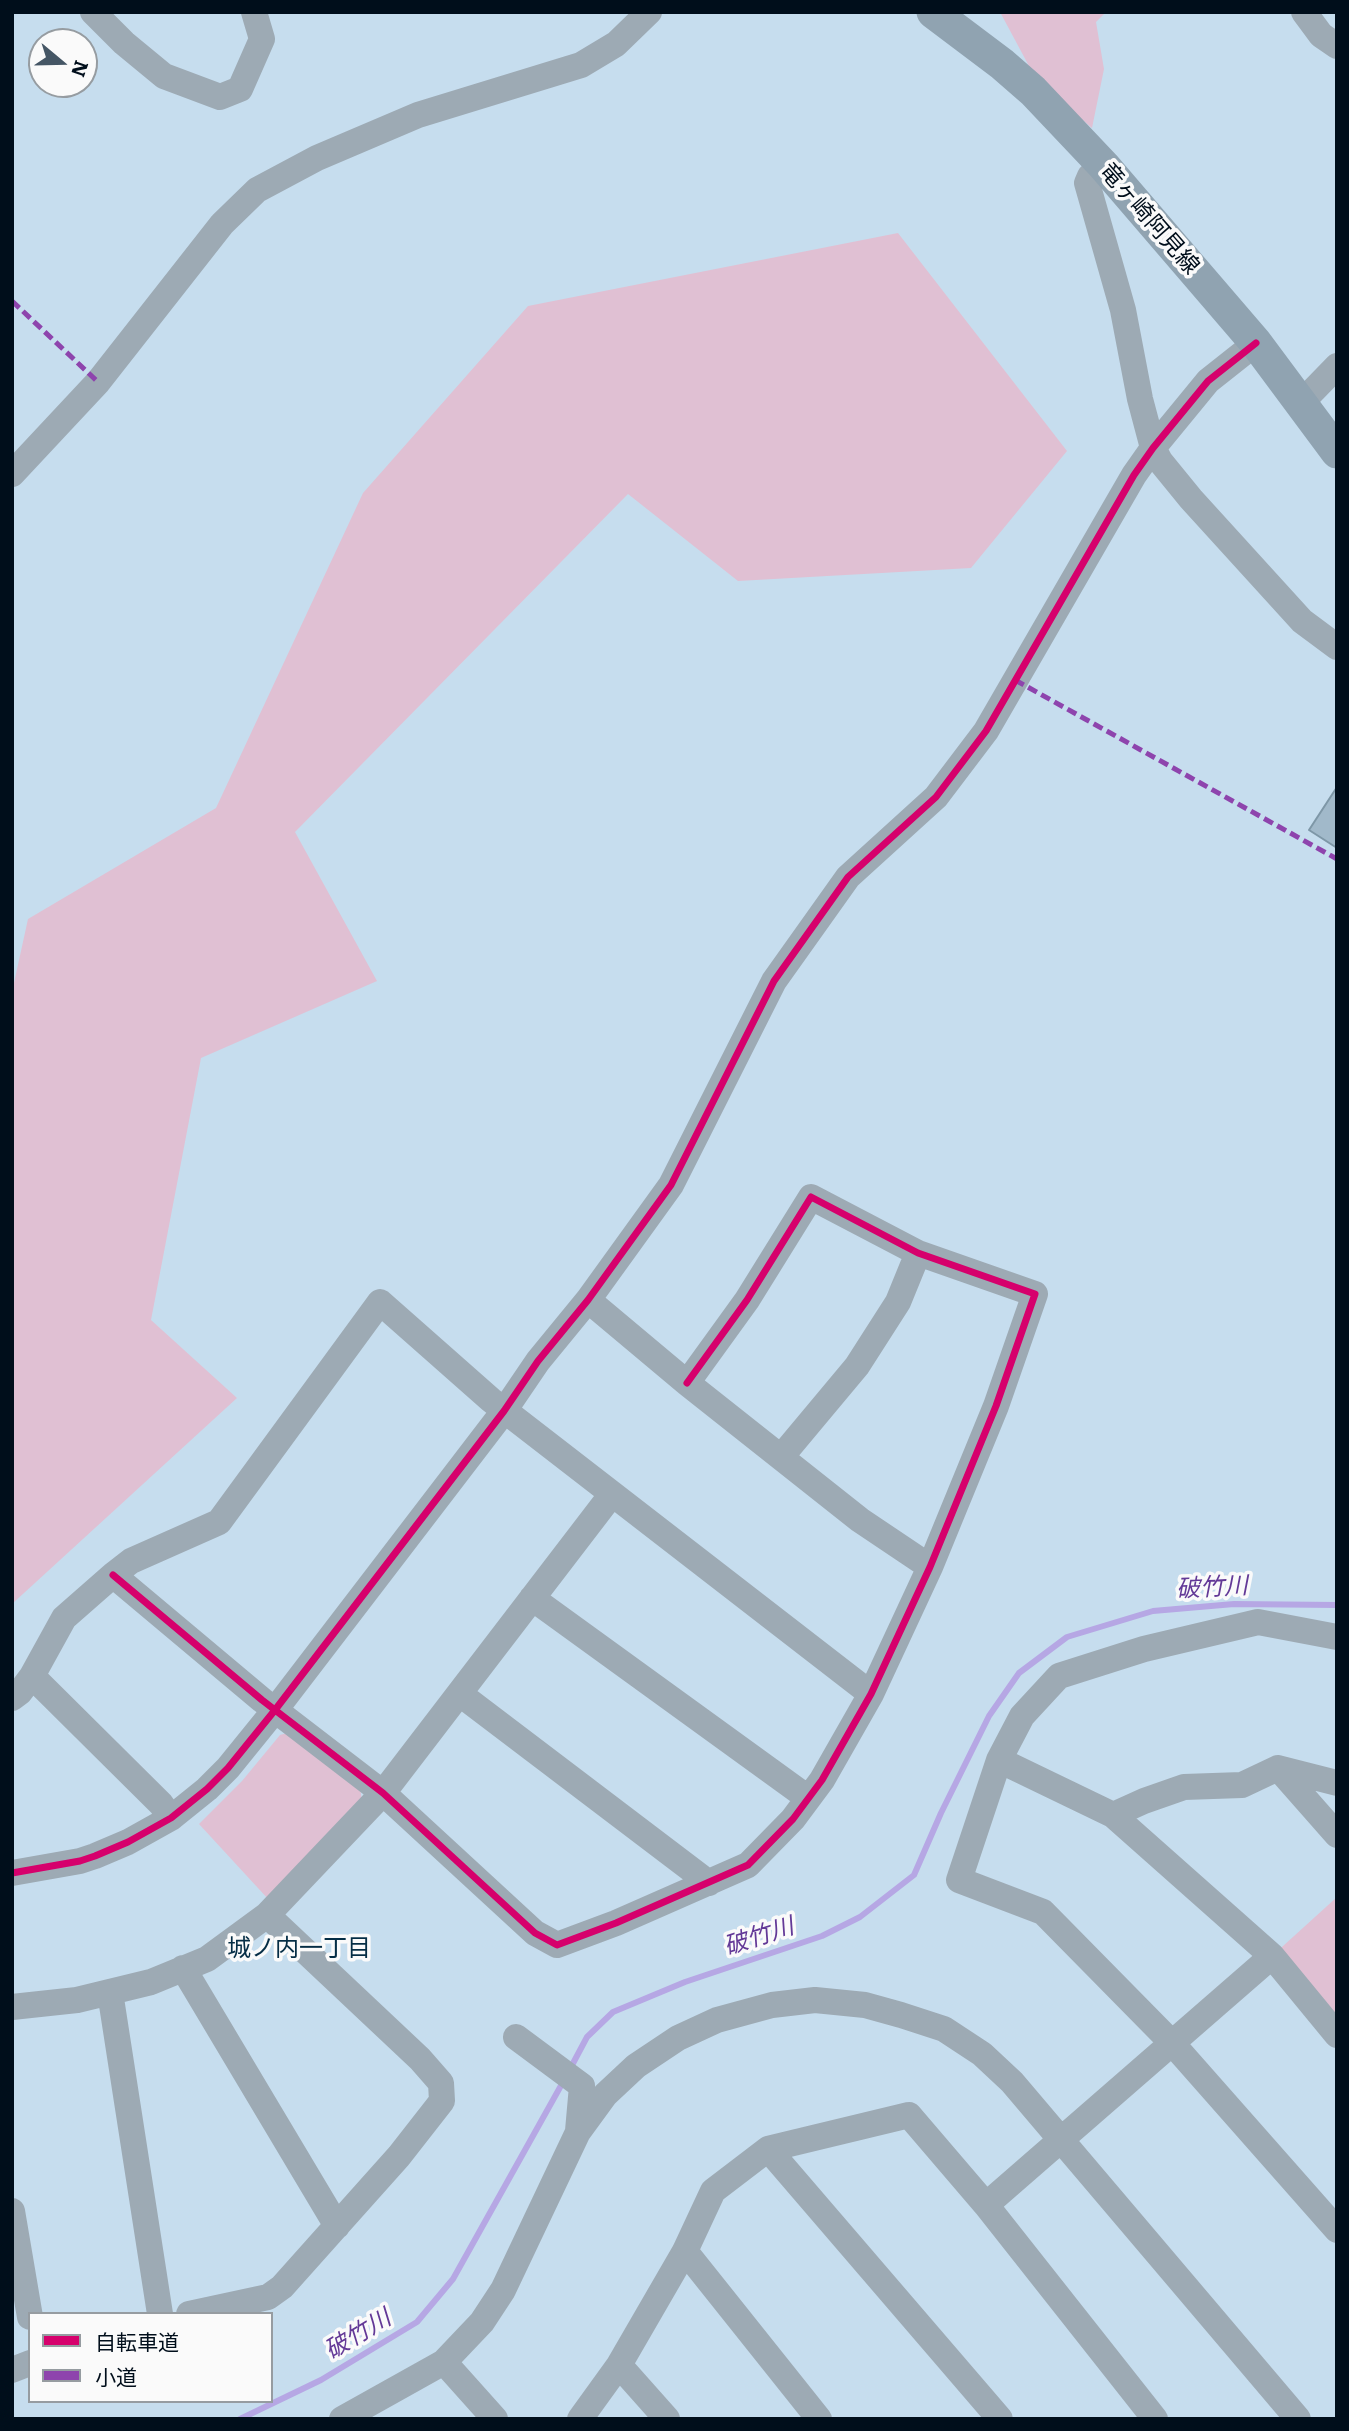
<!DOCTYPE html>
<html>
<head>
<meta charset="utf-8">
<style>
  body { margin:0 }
  #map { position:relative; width:1349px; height:2431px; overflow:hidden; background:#c6ddee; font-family:Literata,"Noto Sans JP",serif }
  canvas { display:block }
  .frame { position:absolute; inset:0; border:14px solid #000e1b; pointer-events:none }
  .legend { position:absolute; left:28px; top:2312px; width:245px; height:91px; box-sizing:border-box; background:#fafafa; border:2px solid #969ca1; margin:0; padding:9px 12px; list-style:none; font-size:21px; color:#000e1b }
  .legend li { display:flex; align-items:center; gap:14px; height:35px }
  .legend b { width:35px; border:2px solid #969ca1 }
  .north { position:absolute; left:28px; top:28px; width:70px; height:70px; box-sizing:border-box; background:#fafafa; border:2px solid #969ca1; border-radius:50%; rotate:109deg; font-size:19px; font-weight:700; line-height:28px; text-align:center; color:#000e1b }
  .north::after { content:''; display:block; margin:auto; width:24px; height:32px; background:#455665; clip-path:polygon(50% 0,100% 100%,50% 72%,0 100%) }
</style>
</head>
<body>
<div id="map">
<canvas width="1349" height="2431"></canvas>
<div class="frame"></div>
<ul class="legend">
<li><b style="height:9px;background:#d6006c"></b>自転車道</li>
<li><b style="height:9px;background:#8e44ad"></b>小道</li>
</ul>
<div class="north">N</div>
</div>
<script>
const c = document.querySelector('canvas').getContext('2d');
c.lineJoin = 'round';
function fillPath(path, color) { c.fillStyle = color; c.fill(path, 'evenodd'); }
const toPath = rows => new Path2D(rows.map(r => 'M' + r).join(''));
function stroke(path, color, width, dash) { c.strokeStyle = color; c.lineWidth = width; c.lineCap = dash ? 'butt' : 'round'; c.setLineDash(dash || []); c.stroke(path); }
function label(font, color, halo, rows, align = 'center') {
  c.font = font + ' Literata,"Noto Sans JP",serif'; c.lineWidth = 7; c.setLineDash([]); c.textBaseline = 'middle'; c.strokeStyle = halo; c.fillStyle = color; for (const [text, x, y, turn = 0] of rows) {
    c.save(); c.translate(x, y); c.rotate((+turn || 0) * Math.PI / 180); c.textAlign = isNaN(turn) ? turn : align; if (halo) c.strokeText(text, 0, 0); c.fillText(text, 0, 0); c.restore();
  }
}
fillPath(toPath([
  [1000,12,1106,12,1096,22,1104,69,1092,128,1037,81],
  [898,233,1067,451,971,568,738,581,628,494,295,832,377,981,201,1058,151,1320,237,1398,12,1604,12,992,28,919,216,808,363,493,528,306],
  [287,1733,360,1788,362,1801,269,1900,199,1824,242,1781,280,1735],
  [1337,1897,1337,2040,1272,1956]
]), '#e0c0d3');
stroke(toPath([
  [570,2069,587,2037,613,2012,685,1982,822,1936,860,1917,914,1875,941,1813,989,1716,1019,1673,1067,1637,1153,1611,1234,1604,1337,1605],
  [240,2419,321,2380,417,2322,453,2279,563,2082]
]), '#b6a7e4', 6);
const building = toPath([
  [1337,787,1337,848,1309,830,1337,787]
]);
fillPath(building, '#a1b9ca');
stroke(building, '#7e97a7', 2);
stroke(toPath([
  [93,12,124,43,164,76,220,97,240,89,262,39,254,12],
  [1304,12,1321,35,1337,46],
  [1104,166,1090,176,1087,183,1123,310,1140,399,1153,448,1160,461,1191,499,1302,621,1337,647],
  [1301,403,1337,366],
  [12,474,98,382,222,224,257,190,317,158,418,115,581,65,616,44,649,12],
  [588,1300,687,1383,860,1520,930,1567],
  [781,1457,857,1366,898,1302,918,1253],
  [113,1575,262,1700,383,1793,535,1933,557,1945,616,1923,748,1865,793,1819,822,1780,871,1694,930,1567,996,1406,1035,1294,918,1253,811,1197,747,1300,687,1383],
  [532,1598,808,1798],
  [1337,1637,1258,1622,1144,1649,1059,1676,1022,1716,999,1760,959,1880,1043,1912,1172,2043,1337,2230],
  [32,1676,161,1804,171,1818],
  [460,1694,709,1883],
  [12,1698,20,1692,32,1676,64,1618,113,1575,131,1561,219,1522,380,1302,491,1400,871,1694],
  [999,1760,1113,1815,1272,1956,1337,2035],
  [1278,1768,1337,1835],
  [1113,1815,1144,1801,1184,1787,1242,1785,1278,1768,1337,1783],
  [12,1873,80,1861,95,1856,128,1842,171,1818,207,1789,228,1768,275,1710,504,1411,538,1361,588,1300,671,1185,774,981,848,877,936,797,986,731,1134,475,1153,448,1208,381,1256,343],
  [183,1968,337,2226],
  [110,1992,160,2314],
  [12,2007,77,2000,151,1982,207,1959,267,1915,383,1793,612,1494],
  [516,2037,582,2086,578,2131],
  [768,2149,1000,2419],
  [986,2205,1272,1956],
  [12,2211,30,2317],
  [685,2251,819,2419],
  [189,2314,268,2297,282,2287,399,2156,442,2101,441,2083,420,2059,267,1915],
  [444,2362,495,2419],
  [619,2365,667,2419],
  [12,2370,30,2363],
  [342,2419,444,2362,482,2322,503,2290,578,2132,605,2095,636,2066,678,2038,717,2020,772,2005,815,2000,865,2005,901,2015,944,2029,982,2054,1012,2082,1298,2419],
  [580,2419,619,2365,685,2251,713,2191,768,2149,909,2115,986,2205,1155,2419]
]), '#9daab4', 26);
stroke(toPath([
  [933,12,1002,64,1033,91,1104,166,1256,343,1337,452]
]), '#90a3b1', 33);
stroke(toPath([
  [12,301,98,382],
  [1015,680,1337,859]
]), '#8e44ad', 5, [10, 5]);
stroke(toPath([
  [113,1575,262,1700,383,1793,535,1933,557,1945,616,1923,748,1865,793,1819,822,1780,871,1694,930,1567,996,1406,1035,1294,918,1253,811,1197,747,1300,687,1383],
  [12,1873,80,1861,95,1856,128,1842,171,1818,207,1789,228,1768,275,1710,504,1411,538,1361,588,1300,671,1185,774,981,848,877,936,797,986,731,1134,475,1153,448,1208,381,1256,343]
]), '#d6006c', 7);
label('23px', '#000e1b', '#fafafa', [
  ["竜ヶ崎阿見線",1149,219,49]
]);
label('italic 24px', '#633997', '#fafafa', [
  ["破竹川",1212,1588,-3],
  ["破竹川",759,1937,-18],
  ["破竹川",358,2335,-31]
]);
label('24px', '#052d45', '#fafafa', [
  ["城ノ内一丁目",299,1949]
]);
</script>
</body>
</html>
